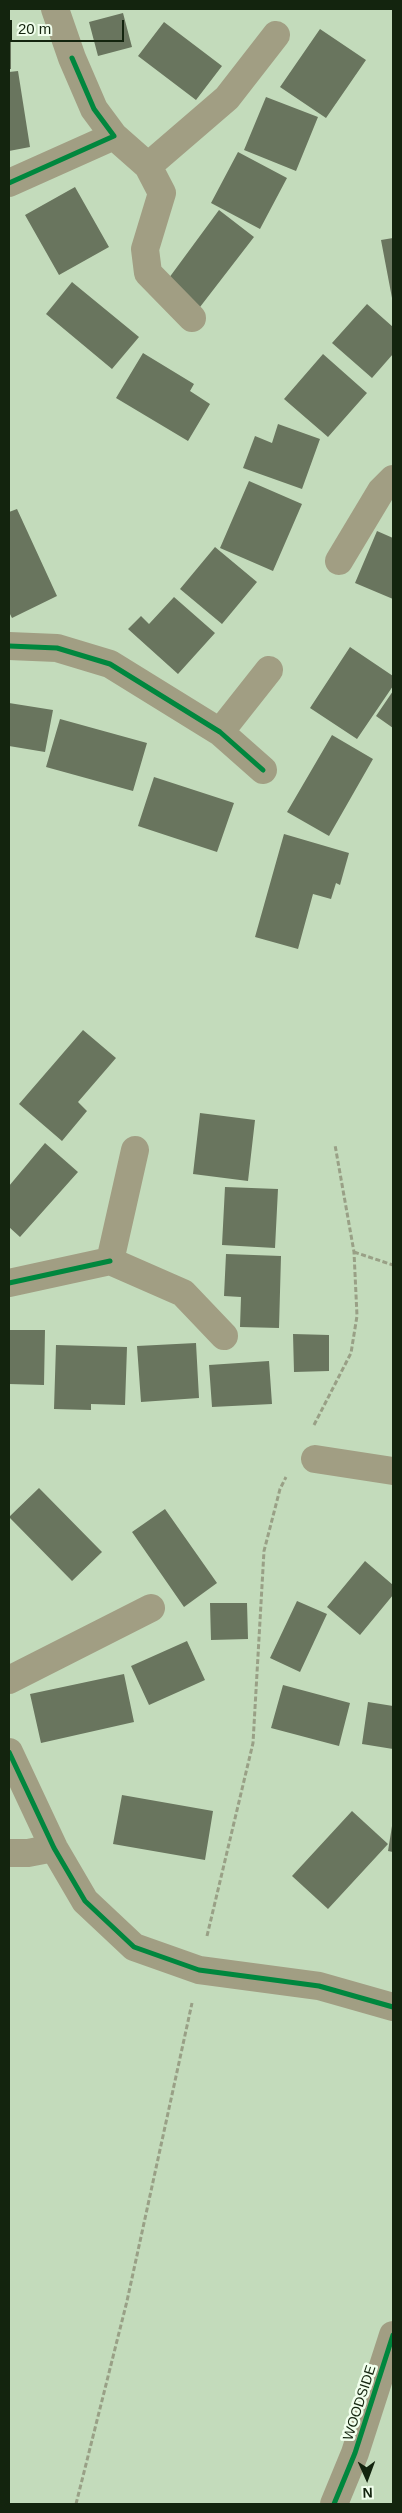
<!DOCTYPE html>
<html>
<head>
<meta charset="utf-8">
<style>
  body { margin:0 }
  #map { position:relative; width:402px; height:2513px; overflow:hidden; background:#c3dbbb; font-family:Arial,sans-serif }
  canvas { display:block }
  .frame { position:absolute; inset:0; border:10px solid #13240e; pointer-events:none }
  .north { position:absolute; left:342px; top:2453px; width:50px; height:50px; -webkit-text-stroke:4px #f1ffed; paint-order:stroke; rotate:178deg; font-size:14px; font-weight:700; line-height:20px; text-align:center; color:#13240e }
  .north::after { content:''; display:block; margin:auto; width:18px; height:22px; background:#13240e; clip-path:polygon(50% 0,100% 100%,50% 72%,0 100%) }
  .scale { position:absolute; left:10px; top:20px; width:114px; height:22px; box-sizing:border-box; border:2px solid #13240e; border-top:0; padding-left:6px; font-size:15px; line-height:18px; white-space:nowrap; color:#13240e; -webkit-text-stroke:4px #f1ffed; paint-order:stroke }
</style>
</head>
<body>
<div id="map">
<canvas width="402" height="2513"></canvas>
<div class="frame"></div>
<div class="north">N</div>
<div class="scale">20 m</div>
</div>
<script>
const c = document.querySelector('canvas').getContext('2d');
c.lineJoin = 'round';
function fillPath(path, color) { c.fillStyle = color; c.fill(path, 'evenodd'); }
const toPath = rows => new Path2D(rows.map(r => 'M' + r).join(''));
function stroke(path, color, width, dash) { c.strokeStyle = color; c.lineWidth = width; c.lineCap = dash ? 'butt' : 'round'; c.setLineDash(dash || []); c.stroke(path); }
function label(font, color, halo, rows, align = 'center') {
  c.font = font + ' Arial,sans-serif'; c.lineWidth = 5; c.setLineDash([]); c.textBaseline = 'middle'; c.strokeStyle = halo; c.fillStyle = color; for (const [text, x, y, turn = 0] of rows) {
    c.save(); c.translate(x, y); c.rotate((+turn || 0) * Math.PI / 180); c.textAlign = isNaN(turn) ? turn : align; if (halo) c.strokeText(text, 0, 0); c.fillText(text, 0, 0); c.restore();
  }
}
fillPath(toPath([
  [123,13,132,47,98,56,89,22],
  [164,22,222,66,196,100,138,56],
  [320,29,366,60,326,118,280,87],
  [9,33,11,33,11,69,9,69],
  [18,71,30,147,9,151,9,72],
  [266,97,318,117,296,171,244,150],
  [238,152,287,178,260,229,211,203],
  [75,187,109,247,59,275,25,215],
  [219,210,254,237,200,307,166,282],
  [393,238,393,298,392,298,381,240],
  [72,282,139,337,112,369,46,314],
  [367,304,393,327,393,354,372,378,332,343],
  [143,353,194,384,190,391,210,404,188,441,116,398],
  [323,354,367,393,328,437,284,399],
  [278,424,320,439,302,489,243,468,255,436,272,443],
  [249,481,302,504,273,571,220,548],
  [17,509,57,596,12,618,9,612,9,512],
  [377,531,393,538,393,599,355,583],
  [215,547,257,582,222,624,180,589],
  [174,597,215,633,178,674,128,629,141,616,149,624],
  [350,647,393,676,393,686,357,739,310,708],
  [393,691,393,728,376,716],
  [9,703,53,710,45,752,9,746],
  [60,719,147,743,133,791,46,767],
  [332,735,373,759,329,836,287,812],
  [154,777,234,803,217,852,138,826],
  [284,834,349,853,340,885,336,883,331,899,313,894,298,949,255,937],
  [83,1030,116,1058,78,1102,87,1111,62,1141,19,1104],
  [200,1113,255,1120,248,1181,193,1174],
  [45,1143,78,1172,20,1237,9,1227,9,1186],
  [225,1187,278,1189,275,1248,222,1245],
  [226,1254,281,1256,279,1328,240,1327,241,1297,224,1296],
  [9,1330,45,1330,44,1385,9,1384],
  [293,1334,329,1335,329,1371,294,1372],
  [196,1343,199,1398,141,1402,137,1346],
  [56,1345,127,1347,125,1405,91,1404,91,1410,54,1409],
  [269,1361,272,1404,212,1407,209,1365],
  [39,1488,102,1552,72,1581,9,1517],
  [165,1509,217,1583,184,1607,132,1532],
  [365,1561,393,1585,393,1595,360,1635,327,1607],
  [297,1601,327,1614,300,1672,270,1658],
  [210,1603,247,1603,248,1639,211,1640],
  [187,1641,205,1680,149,1705,131,1666],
  [124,1674,134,1722,41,1743,30,1694],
  [283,1685,350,1703,339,1746,271,1728],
  [368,1702,393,1706,393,1749,362,1744],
  [122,1795,213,1811,205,1860,113,1844],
  [352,1811,388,1844,328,1909,292,1876],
  [392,1826,393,1826,393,1852,388,1851]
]), '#69755e');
stroke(toPath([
  [354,1252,393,1265],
  [314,1425,351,1353,357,1316,354,1252,335,1145],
  [207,1936,253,1743,264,1551,280,1489,286,1477],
  [76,2504,127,2301,192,2003]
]), '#99a086', 3, [5, 2.5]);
stroke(toPath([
  [114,136,148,166,227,98,276,35],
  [148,166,162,193,145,249,148,273,192,318],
  [9,183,114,136,94,109,72,58,55,9],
  [339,561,381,491,393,479],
  [9,646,57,648,110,664,220,732,263,770],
  [220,732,269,670],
  [135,1150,110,1261,183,1293,224,1336],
  [9,1283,110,1261],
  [315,1459,393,1471],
  [9,1680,151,1608],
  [9,1752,54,1848,85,1901,134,1947,199,1970,319,1986,393,2007],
  [9,1853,28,1853,54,1848],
  [334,2504,355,2453,393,2335]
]), '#a19e83', 28);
stroke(toPath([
  [9,183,114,136,94,109,72,58],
  [9,646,57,648,110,664,220,732,263,770],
  [9,1283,110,1261],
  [9,1752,54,1848,85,1901,134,1947,199,1970,319,1986,393,2007],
  [334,2504,355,2453,393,2335]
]), '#00873e', 5);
label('14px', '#13240e', '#f1ffed', [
  ["WOODSIDE",360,2403,-72]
]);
</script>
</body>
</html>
